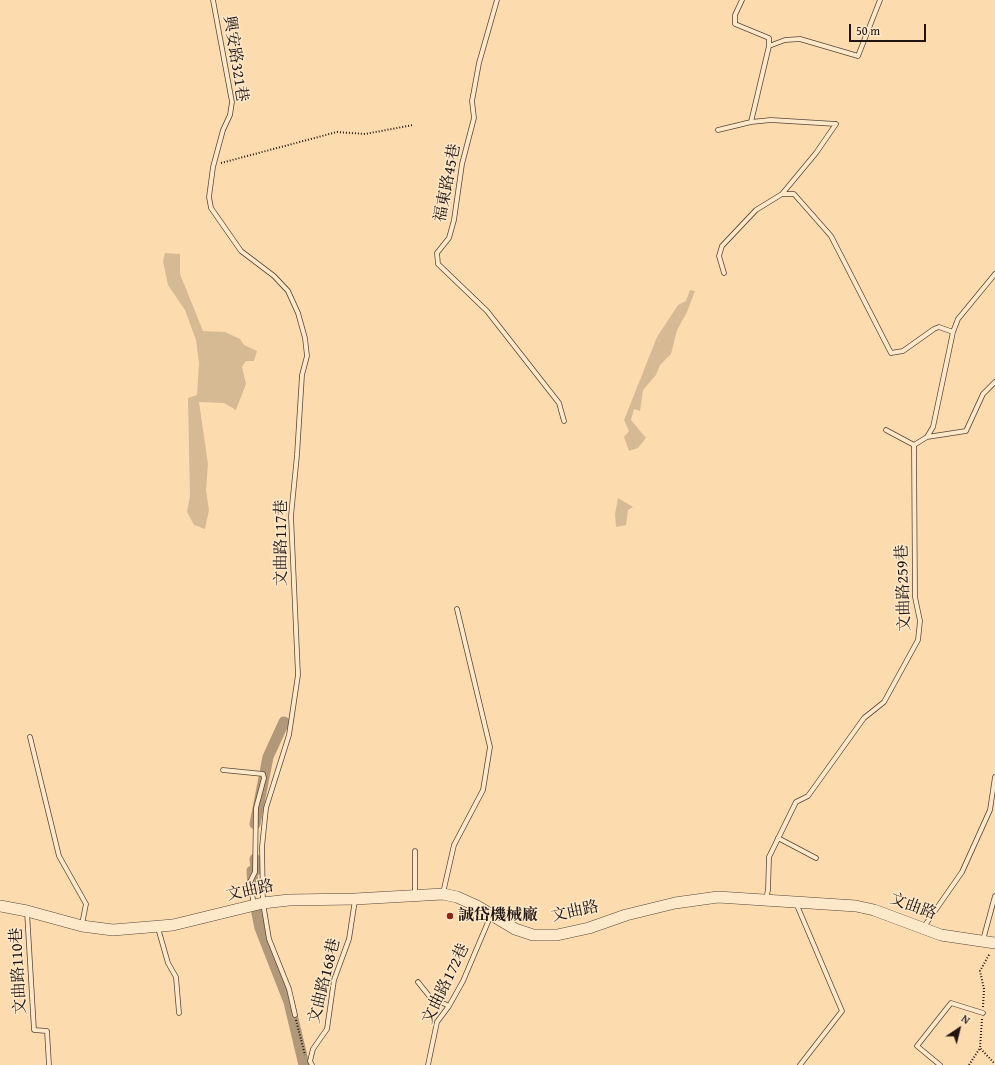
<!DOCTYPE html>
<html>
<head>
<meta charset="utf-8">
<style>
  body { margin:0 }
  #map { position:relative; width:995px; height:1065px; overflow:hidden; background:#fcdcae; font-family:"Gentium Book Plus",serif }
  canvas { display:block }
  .north { position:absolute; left:939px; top:1009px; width:40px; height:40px; -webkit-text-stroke:3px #fde8ca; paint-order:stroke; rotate:35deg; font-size:11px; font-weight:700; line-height:16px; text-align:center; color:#1f140f }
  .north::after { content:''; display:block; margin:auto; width:14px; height:18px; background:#1f140f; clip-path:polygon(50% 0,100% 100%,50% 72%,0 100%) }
  .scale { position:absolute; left:849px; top:24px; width:77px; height:18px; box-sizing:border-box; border:2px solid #1f140f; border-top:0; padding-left:5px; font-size:12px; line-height:14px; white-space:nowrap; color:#1f140f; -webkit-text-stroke:3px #fde8ca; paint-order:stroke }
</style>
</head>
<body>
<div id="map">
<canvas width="995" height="1065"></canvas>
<div class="north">N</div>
<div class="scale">50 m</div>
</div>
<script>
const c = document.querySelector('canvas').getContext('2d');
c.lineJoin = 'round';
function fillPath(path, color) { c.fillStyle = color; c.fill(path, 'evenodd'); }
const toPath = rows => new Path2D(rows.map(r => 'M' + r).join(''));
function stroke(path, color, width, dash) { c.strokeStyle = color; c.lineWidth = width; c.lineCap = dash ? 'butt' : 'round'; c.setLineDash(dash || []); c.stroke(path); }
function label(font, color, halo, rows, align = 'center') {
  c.font = font + ' "Gentium Book Plus","Noto Serif TC",serif'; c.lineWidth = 3; c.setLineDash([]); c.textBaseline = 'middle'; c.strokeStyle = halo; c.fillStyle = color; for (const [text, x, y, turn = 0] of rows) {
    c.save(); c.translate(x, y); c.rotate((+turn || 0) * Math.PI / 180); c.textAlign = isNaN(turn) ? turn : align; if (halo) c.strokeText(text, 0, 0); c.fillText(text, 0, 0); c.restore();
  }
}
fillPath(toPath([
  [165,253,180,254,180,274,203,331,225,332,240,339,244,345,257,351,254,361,246,361,242,367,246,384,236,410,224,403,199,402,208,464,206,490,209,510,205,529,194,525,187,512,190,496,188,398,197,395,199,363,196,340,185,310,168,285,163,261],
  [690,290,695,291,687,312,677,330,671,354,660,365,656,375,643,390,640,411,634,409,631,420,646,438,638,448,629,451,624,437,629,431,624,420,657,337,678,305,686,301],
  [618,498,633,507,628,510,626,525,616,527,615,514]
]), '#d6ba93');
stroke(toPath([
  [255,824,268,757,284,722],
  [253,889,252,871,256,870,255,859],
  [255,904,260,928,289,1002,304,1065]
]), '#b19878', 11);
const service = toPath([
  [213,0,232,102,230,115,223,130,213,167,209,197,211,208,241,251,274,276,288,291,298,313,305,338,307,356,302,375,297,455,291,516,298,675,289,735,266,808,262,847,263,903,269,939,289,989,295,1015],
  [497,0,479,63,472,101,474,118,462,164,454,220,449,238,437,253,438,264,487,311,559,403,564,421],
  [742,0,735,15,735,24,769,38,769,46],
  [751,122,769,46,785,40,800,39,858,56,880,0],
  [718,130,751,122,771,120,836,124],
  [782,194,794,194,831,236,891,353,903,351,934,329,939,327,953,332],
  [724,273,719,256,722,246,756,210,782,194,816,153,836,124],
  [886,430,914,445],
  [927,437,966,431,983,394,995,382],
  [30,737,59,856,86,904,82,924],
  [223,770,263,774,264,778,256,808,255,872,250,882,254,905],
  [778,838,816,858],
  [415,851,415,894],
  [443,893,454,845,483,790,490,747,457,609],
  [766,899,768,890,769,857,796,802,808,796,864,718,884,702,918,640,920,621,915,597,914,445,927,437,933,427,953,332,958,319,995,274],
  [796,903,842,1011,800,1065],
  [27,912,34,1030,47,1031,49,1065],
  [158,928,168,963,176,977,179,1013],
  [923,928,962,872,990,810,995,777],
  [983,940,995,896],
  [418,982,430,997,449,1006],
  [312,1065,310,1061,313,1049,327,1029,334,980,349,939,355,900],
  [428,1065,437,1022,449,1006,463,981,491,915],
  [940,1065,917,1046,951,1003,983,1013]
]);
const tertiary = toPath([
  [0,906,27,911,82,926,113,930,173,925,263,903,289,900,355,899,443,894,457,897,477,906,515,929,533,935,557,935,589,928,626,915,675,903,718,897,856,906,874,910,941,935,995,943]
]);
stroke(service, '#564637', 5.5);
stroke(tertiary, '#564637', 12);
stroke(toPath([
  [221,163,337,132,365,134,413,125],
  [983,1007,984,989,980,971,990,953],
  [982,1019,980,1048,995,1064],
  [296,1020,305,1055],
  [969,1065,980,1048]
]), '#1f140f', 2, [1, 2]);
stroke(service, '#fde8ca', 4);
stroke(tertiary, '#fde8ca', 11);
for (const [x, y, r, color] of [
  [450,916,4,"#8f2418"]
]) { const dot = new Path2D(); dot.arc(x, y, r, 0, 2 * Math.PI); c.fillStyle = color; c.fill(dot); stroke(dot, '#fde8ca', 1.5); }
label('16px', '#1f140f', '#fde8ca', [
  ["興安路321巷",235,59,81],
  ["福東路45巷",448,183,-79],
  ["文曲路117巷",282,543,-90],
  ["文曲路259巷",904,588,-92],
  ["文曲路",250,891,-12],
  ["文曲路",913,907,20],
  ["文曲路",575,912,-12],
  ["文曲路110巷",19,971,-93],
  ["文曲路168巷",325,981,-76],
  ["文曲路172巷",446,984,-64]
]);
label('bold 16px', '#1f140f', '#fde8ca', [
  ["誠岱機械廠",458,916]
], 'left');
</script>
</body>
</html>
